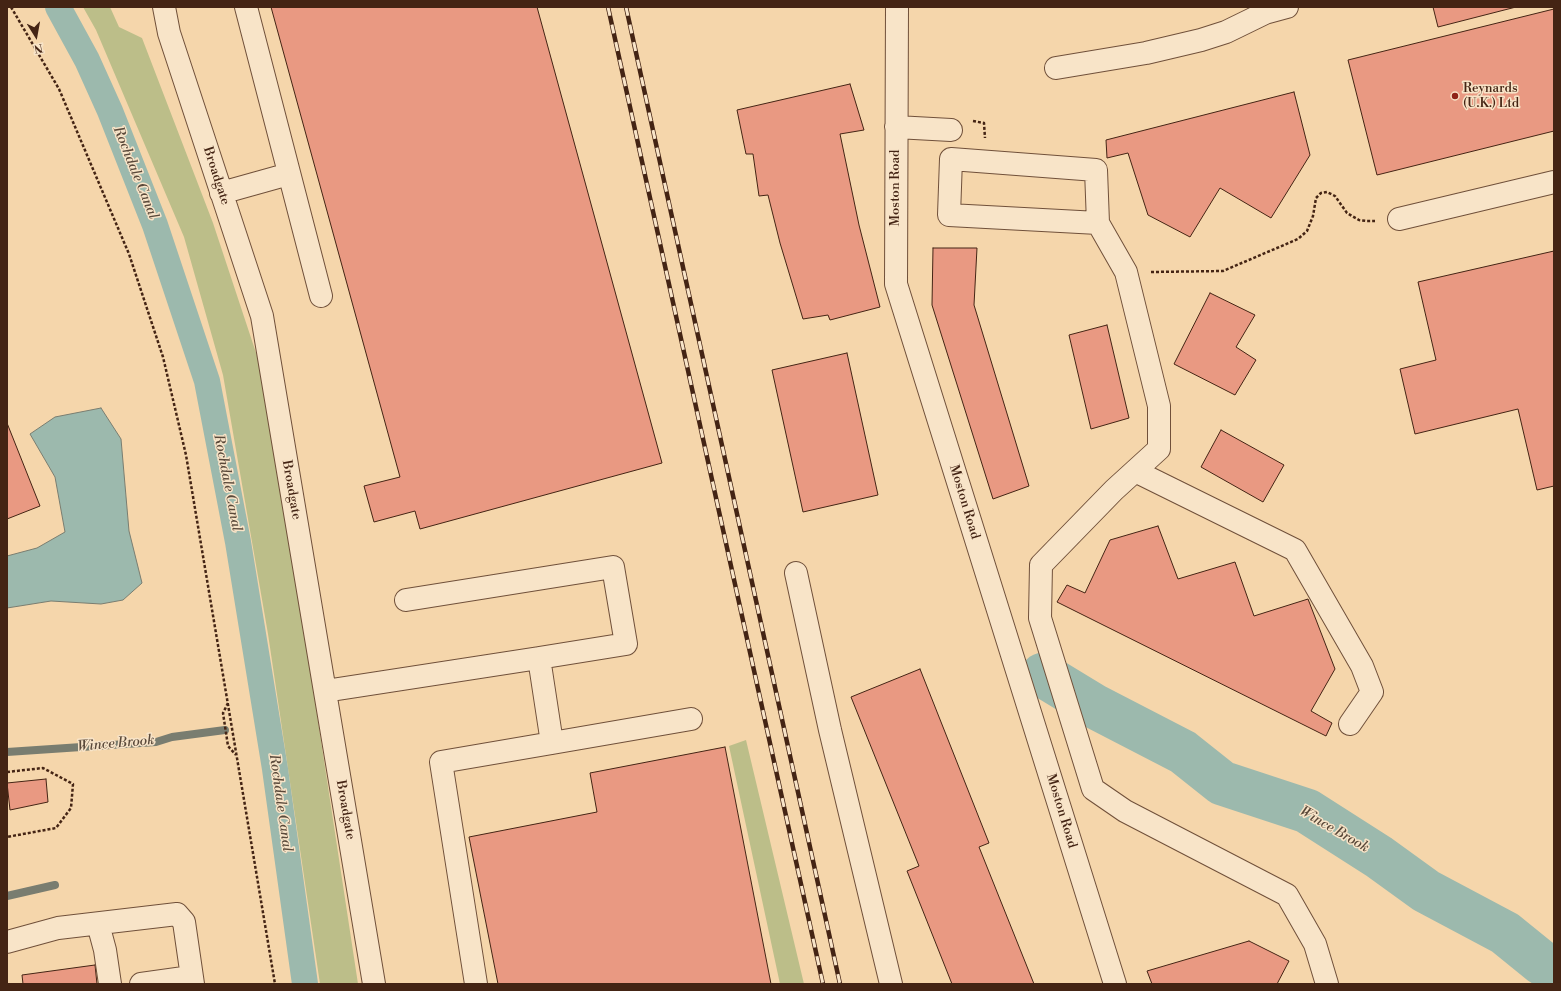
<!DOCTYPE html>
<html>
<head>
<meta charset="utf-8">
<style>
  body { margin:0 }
  #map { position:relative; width:1561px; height:991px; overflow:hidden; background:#f5d6ab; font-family:"Libre Bodoni",serif }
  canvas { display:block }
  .frame { position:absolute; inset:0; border:8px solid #442414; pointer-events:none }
  .north { position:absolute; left:16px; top:16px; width:40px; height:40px; -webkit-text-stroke:3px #f8e4c8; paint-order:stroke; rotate:169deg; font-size:11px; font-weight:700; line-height:16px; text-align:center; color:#442414 }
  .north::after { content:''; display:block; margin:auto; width:14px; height:18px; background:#442414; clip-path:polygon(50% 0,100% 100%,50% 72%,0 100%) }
</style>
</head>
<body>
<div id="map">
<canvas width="1561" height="991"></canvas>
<div class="frame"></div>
<div class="north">N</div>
</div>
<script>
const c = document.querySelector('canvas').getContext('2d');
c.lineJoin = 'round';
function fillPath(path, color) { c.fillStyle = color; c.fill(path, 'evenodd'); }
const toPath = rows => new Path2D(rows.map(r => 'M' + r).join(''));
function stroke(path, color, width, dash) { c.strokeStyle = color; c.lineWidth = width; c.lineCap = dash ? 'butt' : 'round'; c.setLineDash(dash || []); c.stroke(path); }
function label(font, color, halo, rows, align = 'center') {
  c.font = font + ' "Libre Bodoni",serif'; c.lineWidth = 3; c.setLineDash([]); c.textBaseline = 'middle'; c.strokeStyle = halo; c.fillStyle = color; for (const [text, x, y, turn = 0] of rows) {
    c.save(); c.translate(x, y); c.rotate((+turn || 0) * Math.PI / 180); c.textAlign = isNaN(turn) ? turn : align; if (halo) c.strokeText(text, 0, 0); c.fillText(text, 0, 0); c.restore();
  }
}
fillPath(toPath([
  [83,7,110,7,119,27,142,38,213,223,260,365,311,675,358,984,320,984,268,634,223,375,184,237,96,30],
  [746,740,804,984,780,984,729,746]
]), '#bcbe89');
const water = toPath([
  [101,408,121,439,129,531,142,583,123,600,101,604,51,601,7,608,7,556,37,548,65,532,55,477,30,434,55,417,101,408]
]);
fillPath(water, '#9cb9ad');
stroke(water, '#797d70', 1);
stroke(toPath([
  [7,752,156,742,172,737,225,730],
  [7,896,55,885]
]), '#797d70', 8);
stroke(toPath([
  [58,7,87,60,110,111,155,225,207,381,238,542,275,769,305,984]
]), '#9cb9ad', 26);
stroke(toPath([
  [1043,675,1094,706,1183,752,1222,783,1307,811,1379,857,1426,891,1505,933,1542,963,1554,966]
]), '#9cb9ad', 45);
const building = toPath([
  [271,7,537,7,662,463,420,529,415,511,374,522,364,486,400,477,271,7],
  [1433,7,1516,7,1438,27,1433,7],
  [1554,9,1554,131,1377,175,1348,60,1554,9],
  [850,84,864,130,840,134,859,225,880,307,830,320,828,315,803,319,780,243,768,195,759,196,753,154,746,154,737,110,850,84],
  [1294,92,1310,155,1271,218,1220,188,1190,237,1148,215,1128,153,1107,158,1106,140,1294,92],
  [933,248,977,248,974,305,1029,486,993,499,932,305,933,248],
  [1554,251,1554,486,1537,490,1518,409,1415,434,1400,369,1436,360,1418,282,1554,251],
  [1210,293,1255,315,1236,347,1256,360,1235,395,1174,364,1210,293],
  [1107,325,1129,418,1091,429,1069,335,1107,325],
  [847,353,878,495,803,512,772,370,847,353],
  [7,423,40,506,7,519,7,423],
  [1221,430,1284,465,1263,502,1201,467,1221,430],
  [1158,526,1178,579,1235,562,1254,616,1308,599,1335,669,1311,711,1332,723,1326,736,1057,602,1067,585,1085,593,1110,540,1158,526],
  [920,669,989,843,979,847,1034,984,952,984,907,871,919,866,851,697,920,669],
  [725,747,771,984,498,984,469,837,597,812,590,773,725,747],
  [46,779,48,802,10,810,7,783,46,779],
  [1249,941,1289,961,1277,984,1152,984,1147,971,1249,941],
  [95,965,97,984,23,984,22,975,95,965]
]);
fillPath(building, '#e99982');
stroke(building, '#442414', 1);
const minor = toPath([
  [164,7,169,33,262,316,374,984],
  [246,7,321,296],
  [897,7,896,284,1115,984],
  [1056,68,1146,53,1201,40,1226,32,1265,13,1287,7],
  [896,127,951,130],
  [221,193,289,174],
  [1399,219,1554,182],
  [1098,223,949,215,951,159,1096,170,1098,223,1126,272,1159,406,1159,449,1114,490,1041,565,1040,618,1093,789,1125,811,1287,895,1315,944,1327,984],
  [1135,471,1295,550,1362,666,1372,692,1350,724],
  [796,573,830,730,891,984],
  [406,600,613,567,626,644,539,658],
  [325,691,539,658,552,743,441,762,476,984],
  [552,743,691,719],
  [98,924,105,950,110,984],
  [7,942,58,928,177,914,184,922,193,984],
  [141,984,191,977]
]);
stroke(minor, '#70503a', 24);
stroke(toPath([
  [11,7,59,89,129,254,163,357,186,455,275,984],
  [973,121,984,123,985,138],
  [1151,272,1223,271,1298,239,1307,231,1313,216,1316,198,1321,193,1327,192,1335,196,1347,213,1359,220,1367,221,1375,221],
  [228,703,223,713,228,746,236,755],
  [7,772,43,768,73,784,71,808,56,828,7,837]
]), '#442414', 2.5, [3, 2]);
stroke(minor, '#f8e4c8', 22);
const rail = toPath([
  [608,7,823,984],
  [626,7,840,984]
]);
stroke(rail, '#442414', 4.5);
stroke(rail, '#f8e4c8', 3, [9]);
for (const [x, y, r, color] of [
  [1455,96,4,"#8f2418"]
]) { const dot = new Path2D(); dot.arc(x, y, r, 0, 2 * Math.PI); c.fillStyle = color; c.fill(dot); stroke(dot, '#f8e4c8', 1.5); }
label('13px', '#442414', '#f8e4c8', [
  ["Reynards",1463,89],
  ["(U.K.) Ltd",1463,104]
], 'left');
label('13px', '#442414', '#f8e4c8', [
  ["Broadgate",216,176,72],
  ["Moston Road",896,188,-90],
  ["Broadgate",291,490,80],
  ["Moston Road",964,502,73],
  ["Broadgate",345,810,80],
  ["Moston Road",1061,811,73]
]);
label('italic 14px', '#5a493a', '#f8e4c8', [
  ["Rochdale Canal",135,173,68],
  ["Rochdale Canal",227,483,79],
  ["Wince Brook",116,744,-5],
  ["Rochdale Canal",280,803,82],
  ["Wince Brook",1334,830,30]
]);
</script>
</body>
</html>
